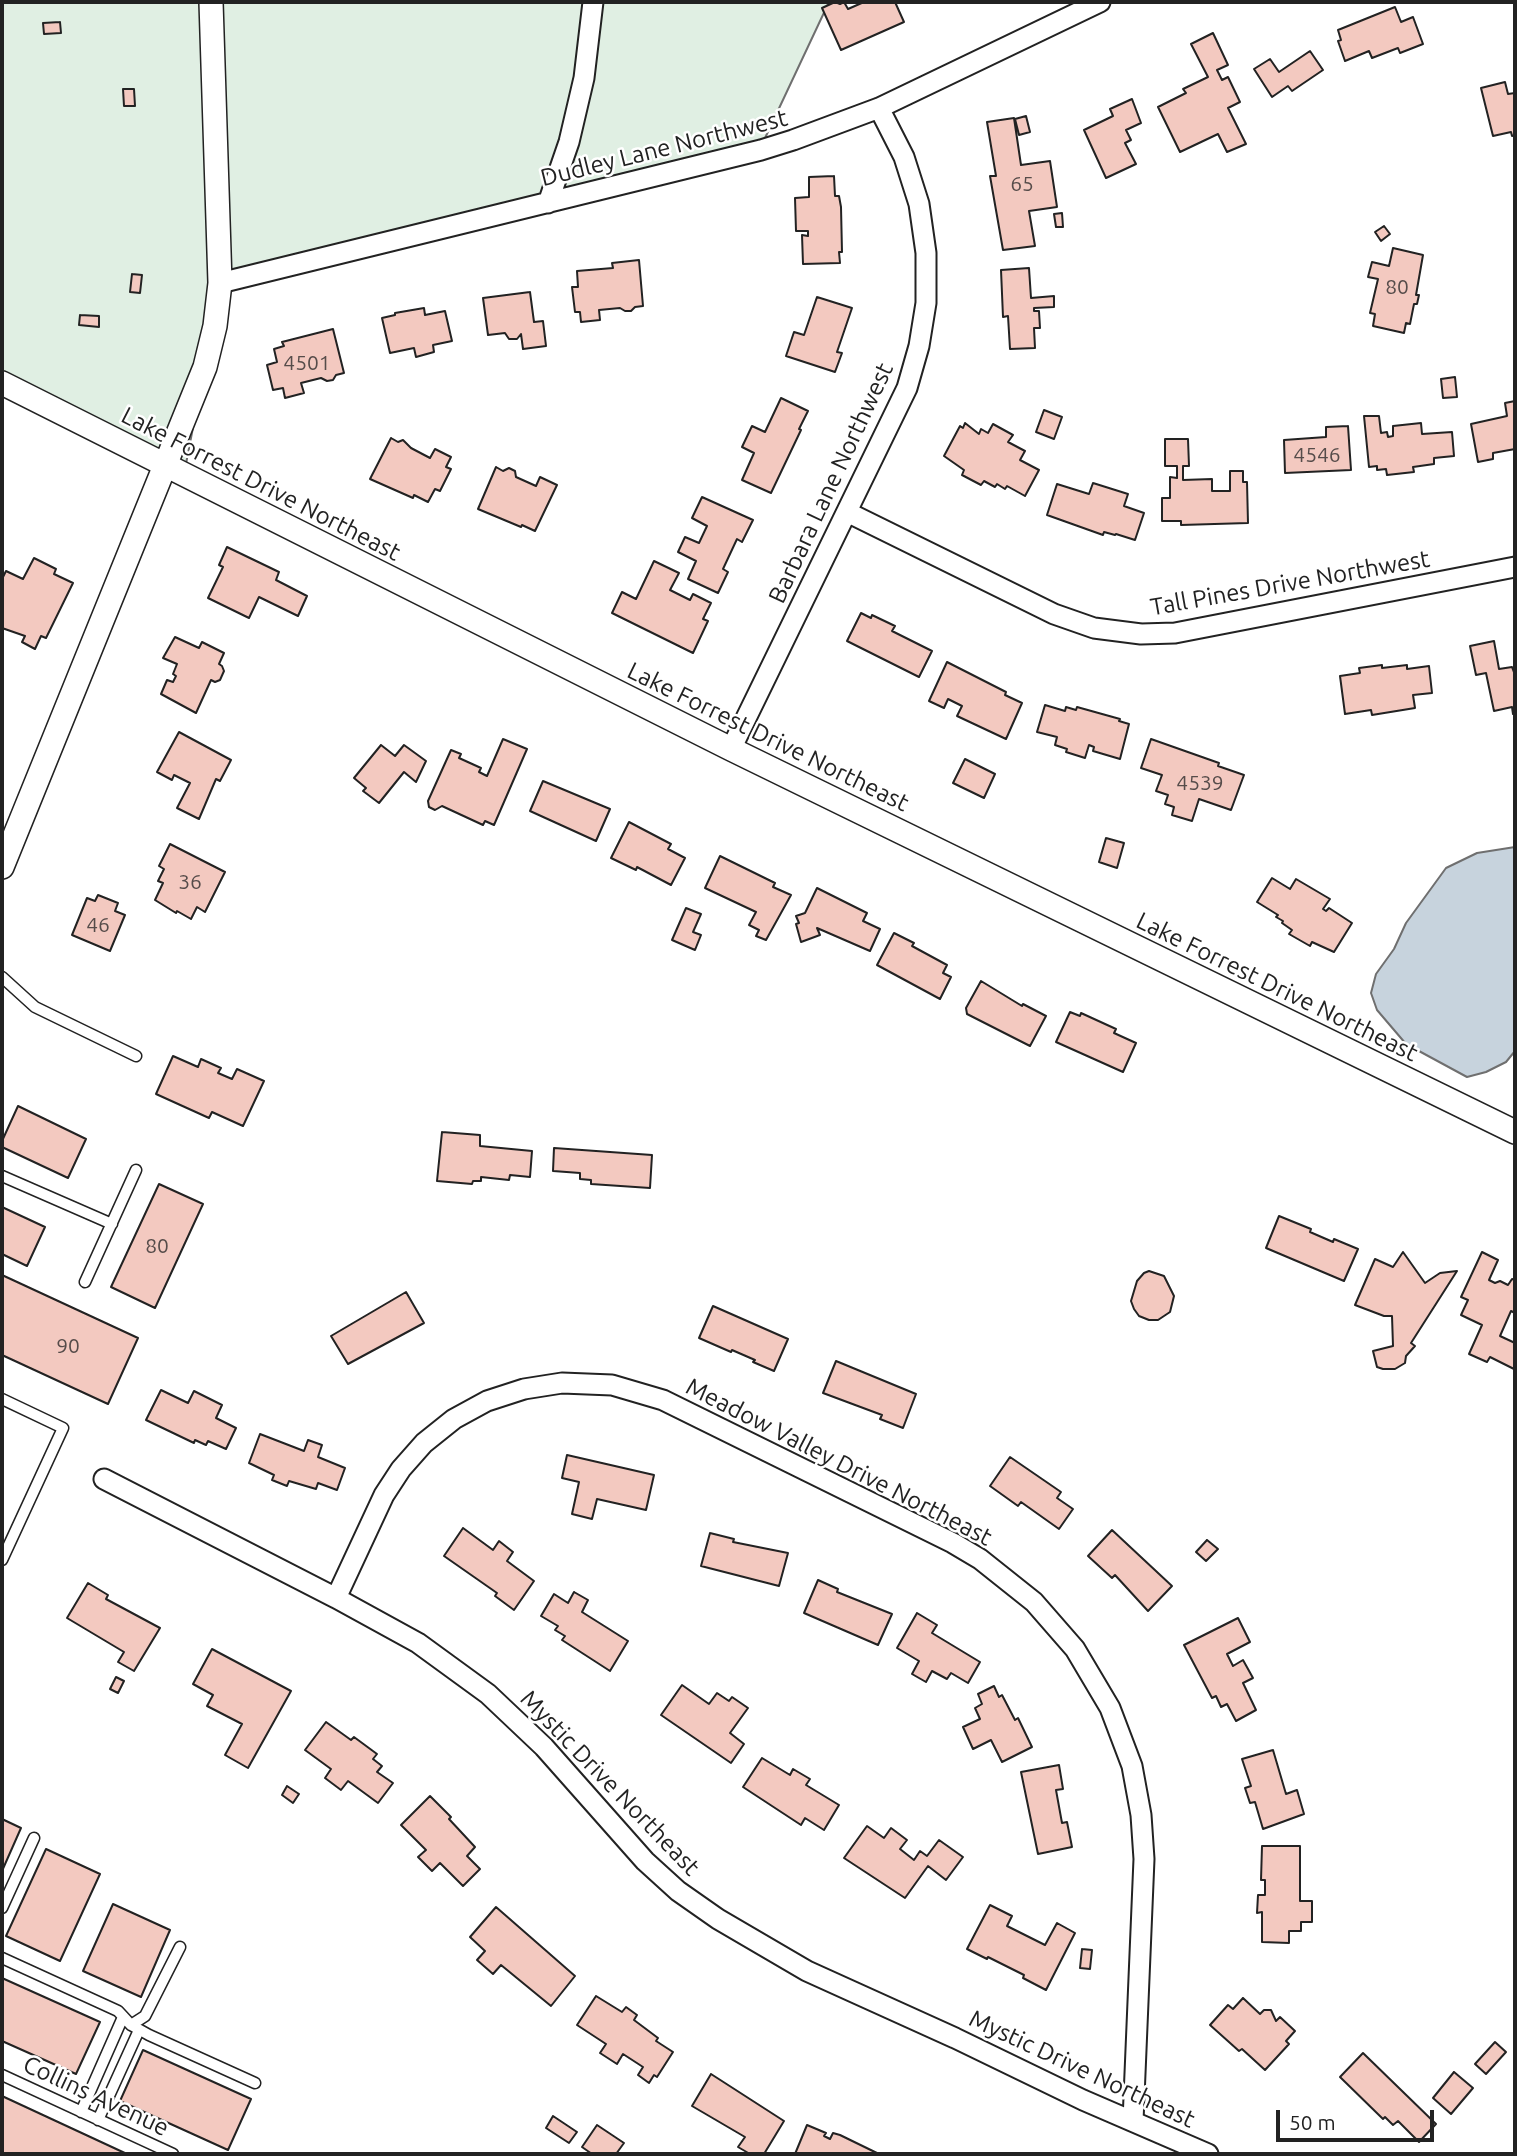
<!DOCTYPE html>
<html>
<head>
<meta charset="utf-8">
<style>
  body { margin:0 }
  #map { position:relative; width:1517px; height:2156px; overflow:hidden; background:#fff; font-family:Ubuntu,sans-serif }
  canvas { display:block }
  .frame { position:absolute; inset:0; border:4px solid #222; pointer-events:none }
  .scale { position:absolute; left:1276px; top:2110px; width:158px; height:32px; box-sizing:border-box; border:4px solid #222; border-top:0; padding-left:9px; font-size:21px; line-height:24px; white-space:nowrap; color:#222; -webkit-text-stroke:5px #fff; paint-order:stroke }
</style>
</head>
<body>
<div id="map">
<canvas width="1517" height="2156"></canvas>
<div class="frame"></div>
<div class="scale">50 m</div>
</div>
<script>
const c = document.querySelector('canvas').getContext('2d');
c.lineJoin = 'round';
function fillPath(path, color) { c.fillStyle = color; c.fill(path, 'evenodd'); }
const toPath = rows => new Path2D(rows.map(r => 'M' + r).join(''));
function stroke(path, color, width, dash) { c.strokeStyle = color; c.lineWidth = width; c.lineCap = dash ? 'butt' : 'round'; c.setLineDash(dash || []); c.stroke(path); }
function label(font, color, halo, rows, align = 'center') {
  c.font = font + ' Ubuntu,sans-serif'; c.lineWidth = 5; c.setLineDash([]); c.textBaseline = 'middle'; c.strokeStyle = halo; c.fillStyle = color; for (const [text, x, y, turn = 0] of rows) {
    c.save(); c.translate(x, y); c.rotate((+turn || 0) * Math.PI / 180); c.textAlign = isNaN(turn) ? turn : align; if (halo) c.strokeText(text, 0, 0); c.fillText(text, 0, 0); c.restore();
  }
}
const green = toPath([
  [2,2,829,2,758,153,222,277,185,469,2,378,2,2]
]);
fillPath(green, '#e0efe3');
stroke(green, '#6f6f6f', 2);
const water = toPath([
  [1515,847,1515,1051,1506,1062,1486,1072,1467,1077,1406,1044,1377,1010,1371,993,1376,974,1394,949,1406,923,1446,868,1477,853,1515,847]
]);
fillPath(water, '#c7d3dd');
stroke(water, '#6f6f6f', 2);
const building = toPath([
  [835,2,840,4,844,2,848,9,864,2,895,2,904,22,841,50,822,8,835,2],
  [1395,7,1401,22,1413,17,1423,44,1400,53,1398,48,1372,58,1369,51,1345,61,1338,41,1341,40,1338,30,1395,7],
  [60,22,61,33,44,34,43,23,60,22],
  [1213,33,1228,65,1217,70,1222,80,1228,77,1240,102,1228,108,1246,144,1227,152,1218,134,1180,152,1158,107,1186,93,1183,89,1208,77,1191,44,1213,33],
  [1310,51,1323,70,1292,91,1288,86,1272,97,1254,69,1270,59,1279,72,1310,51],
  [1505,82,1508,94,1515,93,1515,135,1512,136,1511,132,1493,136,1481,88,1505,82],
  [123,89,134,89,135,106,124,106,123,89],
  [1132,99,1141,123,1126,130,1131,140,1125,143,1136,164,1106,178,1084,130,1113,116,1110,109,1132,99],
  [1026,116,1030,132,1019,135,1015,119,1026,116],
  [1014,118,1021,165,1050,161,1057,207,1029,211,1035,246,1003,250,990,176,996,176,987,122,1014,118],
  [834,176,835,196,839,196,841,207,842,252,839,252,840,263,803,264,802,235,808,236,808,231,796,231,795,198,809,197,809,177,834,176],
  [1062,213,1063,227,1056,227,1054,214,1062,213],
  [1384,226,1390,234,1381,241,1375,232,1384,226],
  [1393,248,1423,255,1416,295,1419,295,1417,304,1414,304,1410,324,1406,323,1404,333,1373,326,1375,314,1370,313,1378,279,1368,277,1372,262,1389,266,1393,248],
  [639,260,643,306,635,307,631,311,625,311,620,308,599,310,600,320,581,322,580,312,575,312,572,287,578,287,577,271,613,268,612,263,639,260],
  [1029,268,1031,298,1054,296,1054,307,1034,308,1034,311,1039,311,1040,328,1034,328,1035,348,1010,349,1008,316,1003,317,1001,270,1029,268],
  [132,274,142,275,140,293,130,292,132,274],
  [530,292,534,322,543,321,546,346,523,349,521,334,517,339,509,339,505,333,488,335,483,298,530,292],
  [817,297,852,308,837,352,842,353,835,372,786,356,794,332,804,335,817,297],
  [424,308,425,315,445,311,452,341,433,345,434,352,416,357,414,348,390,353,382,318,395,315,395,313,424,308],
  [80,315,99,316,99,327,79,325,80,315],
  [333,329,344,373,336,375,333,380,327,381,321,378,301,383,304,393,285,398,283,388,273,390,267,365,277,362,274,349,284,346,282,342,333,329],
  [1455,377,1457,397,1443,398,1441,379,1455,377],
  [781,398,808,411,799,429,801,430,771,493,742,480,754,453,742,447,752,426,765,432,781,398],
  [1515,401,1515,449,1493,453,1493,459,1478,462,1471,424,1507,416,1505,403,1515,401],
  [1044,410,1062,417,1054,439,1036,432,1044,410],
  [1364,416,1379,416,1381,433,1387,432,1388,437,1393,436,1393,426,1421,423,1422,434,1452,432,1454,456,1434,458,1434,464,1413,467,1414,472,1387,475,1386,469,1377,470,1377,466,1369,467,1364,416],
  [965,423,979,434,981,429,988,433,993,424,1013,435,1008,442,1025,451,1020,460,1039,470,1025,496,1007,486,1005,489,997,484,995,487,984,481,981,485,962,475,964,470,944,456,960,426,963,428,965,423],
  [1348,426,1351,470,1285,473,1284,440,1326,437,1326,427,1348,426],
  [391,438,398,442,403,440,411,448,430,458,435,449,451,457,446,467,451,469,440,491,435,489,428,502,414,495,413,498,370,479,391,438],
  [1165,439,1188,439,1189,466,1183,466,1183,480,1212,479,1212,491,1230,491,1230,471,1243,471,1243,482,1247,482,1248,523,1181,525,1181,521,1162,521,1162,498,1170,498,1170,477,1177,478,1177,466,1165,466,1165,439],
  [496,467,503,471,509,468,515,471,516,477,536,486,540,477,557,485,535,531,522,525,521,527,478,509,496,467],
  [1093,483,1128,494,1124,506,1144,513,1135,540,1116,534,1115,535,1104,532,1103,535,1047,515,1057,484,1089,494,1093,483],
  [702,497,753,520,742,542,737,539,723,569,728,572,718,593,688,579,696,561,678,552,685,537,699,543,707,526,692,518,702,497],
  [227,547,279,572,276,580,307,596,298,616,259,597,249,618,208,598,223,567,219,565,227,547],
  [34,558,56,569,54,574,73,583,46,638,41,636,35,649,22,642,25,636,2,628,2,579,6,571,23,579,34,558],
  [654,561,679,573,670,590,690,600,693,594,711,603,703,619,708,621,693,653,612,613,622,592,636,599,654,561],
  [861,613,871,618,872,615,895,626,892,631,932,651,919,677,847,641,861,613],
  [175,637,199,648,202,642,224,653,219,664,222,666,224,671,220,680,215,682,211,680,196,713,161,694,167,680,173,682,176,676,173,674,177,664,163,658,175,637],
  [1494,641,1499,669,1512,667,1515,675,1515,713,1513,714,1512,707,1494,711,1486,673,1476,675,1470,646,1494,641],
  [947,662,1006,692,1005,695,1022,703,1006,739,957,716,962,706,948,699,944,708,929,701,947,662],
  [1382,665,1382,668,1407,665,1407,669,1429,666,1432,693,1413,695,1415,708,1372,715,1371,710,1345,714,1340,676,1360,673,1359,668,1382,665],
  [1045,705,1065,711,1066,707,1076,710,1077,707,1120,719,1119,721,1129,724,1120,759,1093,751,1094,747,1089,745,1085,758,1066,752,1067,749,1055,745,1057,737,1037,732,1045,705],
  [179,732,231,760,220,781,216,779,199,819,177,808,190,783,174,775,172,780,157,772,179,732],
  [503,739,527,749,494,825,485,821,483,825,442,806,435,810,429,807,428,801,451,750,461,754,459,758,481,768,479,772,487,776,503,739],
  [1151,739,1219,763,1218,766,1244,775,1231,810,1199,799,1192,821,1172,815,1174,807,1165,804,1168,795,1156,791,1162,775,1141,768,1151,739],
  [381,745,395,756,404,745,426,761,416,782,404,772,379,803,363,791,366,788,354,778,381,745],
  [965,759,995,774,984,798,953,783,965,759],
  [543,781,610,809,596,841,530,811,543,781],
  [629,822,671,844,668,849,685,858,671,885,637,867,636,870,611,858,629,822],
  [1106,838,1124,843,1117,868,1099,862,1106,838],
  [170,844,225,872,205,912,197,907,191,919,177,911,176,913,155,900,163,883,158,881,164,869,159,866,170,844],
  [720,856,775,883,773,887,791,895,766,940,756,936,759,930,749,925,756,912,705,888,720,856],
  [1272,878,1290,889,1296,879,1330,899,1323,909,1326,911,1329,908,1352,923,1334,952,1312,942,1310,946,1289,934,1292,930,1282,923,1283,921,1276,917,1278,915,1257,902,1272,878],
  [817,888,867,913,863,921,880,929,870,951,817,928,820,935,801,942,796,924,799,923,796,916,805,913,817,888],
  [98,895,118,903,115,911,125,915,110,951,72,935,87,898,95,901,98,895],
  [686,908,701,914,693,932,701,935,695,950,672,940,686,908],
  [894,933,914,943,912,946,947,965,943,973,951,977,940,999,877,965,894,933],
  [981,981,1022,1006,1023,1004,1046,1016,1030,1046,967,1014,966,1008,981,981],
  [1070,1012,1080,1016,1081,1013,1116,1029,1114,1033,1136,1043,1123,1072,1056,1042,1070,1012],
  [173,1056,198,1067,201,1059,221,1068,218,1073,232,1079,237,1069,264,1081,243,1126,212,1112,209,1118,156,1094,173,1056],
  [18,1106,86,1139,68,1178,2,1147,2,1141,18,1106],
  [442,1132,480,1135,480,1146,532,1151,530,1177,510,1175,509,1180,481,1177,481,1181,473,1181,472,1184,437,1181,442,1132],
  [554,1148,652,1155,650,1188,591,1184,591,1180,580,1179,580,1173,553,1171,554,1148],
  [159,1184,203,1204,155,1308,111,1287,159,1184],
  [2,1207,45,1227,27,1266,2,1254,2,1207],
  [1279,1216,1311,1229,1310,1232,1333,1242,1334,1239,1358,1249,1344,1281,1266,1248,1279,1216],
  [1403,1252,1425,1283,1440,1273,1457,1271,1411,1343,1415,1346,1406,1356,1405,1363,1395,1369,1383,1369,1377,1367,1373,1351,1393,1346,1392,1316,1384,1316,1355,1305,1375,1259,1393,1267,1403,1252],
  [1482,1252,1498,1260,1489,1280,1495,1283,1500,1281,1508,1285,1512,1279,1515,1280,1515,1313,1511,1311,1500,1336,1515,1343,1514,1369,1490,1357,1487,1362,1469,1354,1482,1325,1461,1315,1468,1300,1461,1297,1482,1252],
  [1149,1271,1164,1276,1174,1296,1170,1312,1158,1320,1149,1320,1139,1316,1134,1309,1131,1301,1137,1281,1144,1273,1149,1271],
  [2,1275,138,1338,108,1404,2,1355,2,1275],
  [406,1292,424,1323,348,1364,331,1336,406,1292],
  [713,1306,788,1339,774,1371,753,1362,755,1360,732,1350,731,1352,699,1338,713,1306],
  [836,1361,916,1394,903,1428,880,1419,882,1415,823,1393,836,1361],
  [161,1390,188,1403,194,1391,222,1405,216,1418,236,1428,226,1449,208,1441,206,1445,195,1440,194,1443,146,1420,161,1390],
  [260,1434,304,1451,308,1440,322,1445,318,1457,345,1468,337,1490,318,1483,316,1489,289,1481,287,1486,272,1480,274,1475,249,1463,260,1434],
  [567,1455,654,1475,646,1510,597,1499,592,1519,572,1514,579,1482,562,1478,567,1455],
  [1010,1457,1061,1492,1057,1498,1073,1509,1059,1529,1021,1502,1018,1506,990,1486,1010,1457],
  [463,1528,493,1550,499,1541,513,1552,507,1561,534,1581,514,1610,495,1596,497,1593,444,1556,463,1528],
  [1112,1530,1172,1586,1148,1611,1115,1575,1112,1578,1088,1556,1112,1530],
  [710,1533,734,1539,733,1542,788,1553,779,1586,701,1566,710,1533],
  [1207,1540,1218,1549,1206,1561,1196,1552,1207,1540],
  [818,1580,838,1589,837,1592,892,1614,878,1645,804,1613,818,1580],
  [88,1583,108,1595,106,1599,160,1628,134,1671,118,1662,124,1652,67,1618,88,1583],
  [574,1592,588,1600,582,1612,628,1641,610,1671,562,1640,565,1636,555,1630,558,1626,541,1616,554,1594,568,1603,574,1592],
  [917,1613,937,1625,932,1633,980,1662,968,1683,951,1673,947,1679,932,1671,926,1682,912,1674,919,1661,897,1648,917,1613],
  [1238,1618,1250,1642,1227,1654,1233,1666,1243,1660,1253,1678,1243,1683,1256,1710,1236,1721,1227,1704,1221,1707,1216,1696,1212,1698,1184,1645,1238,1618],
  [212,1649,291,1691,248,1768,225,1755,242,1724,207,1706,213,1695,193,1684,212,1649],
  [116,1677,124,1681,118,1693,110,1689,116,1677],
  [682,1685,709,1704,717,1693,729,1701,732,1697,748,1708,730,1733,744,1744,731,1763,661,1715,682,1685],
  [994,1686,999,1697,1002,1695,1015,1720,1018,1718,1032,1747,1002,1762,991,1740,973,1749,963,1727,980,1719,975,1708,982,1704,978,1694,994,1686],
  [326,1722,351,1740,354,1737,377,1754,373,1759,382,1766,377,1772,393,1783,378,1803,348,1781,341,1790,325,1778,331,1769,305,1750,326,1722],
  [1273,1750,1286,1794,1297,1790,1304,1814,1263,1829,1255,1802,1250,1803,1245,1788,1251,1786,1242,1759,1273,1750],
  [762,1758,790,1775,793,1769,810,1779,806,1785,839,1805,824,1830,805,1818,801,1825,743,1787,762,1758],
  [1059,1765,1063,1789,1056,1790,1062,1823,1067,1822,1072,1847,1038,1854,1021,1772,1059,1765],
  [287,1786,299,1794,293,1803,282,1795,287,1786],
  [430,1796,451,1817,449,1819,475,1847,467,1856,480,1869,463,1886,440,1863,432,1871,418,1857,426,1850,401,1825,430,1796],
  [2,1819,21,1828,2,1871,2,1819],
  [867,1826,884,1838,891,1828,907,1840,900,1849,914,1860,920,1851,927,1856,939,1840,963,1857,946,1880,928,1866,905,1898,844,1858,867,1826],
  [1262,1846,1300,1846,1300,1901,1312,1901,1312,1922,1301,1922,1301,1931,1289,1931,1289,1943,1262,1942,1262,1912,1257,1913,1258,1895,1265,1895,1265,1880,1261,1880,1262,1846],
  [46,1849,100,1874,60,1961,6,1936,46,1849],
  [113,1904,170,1930,141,1997,83,1971,113,1904],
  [990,1905,1012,1916,1007,1926,1045,1945,1057,1923,1075,1933,1046,1990,1023,1978,1024,1975,988,1957,987,1959,967,1949,990,1905],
  [496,1907,575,1976,551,2006,501,1965,493,1974,477,1960,485,1951,470,1937,496,1907],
  [1082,1949,1092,1950,1090,1969,1080,1968,1082,1949],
  [2,1978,100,2022,76,2074,2,2041,2,1978],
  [596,1996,622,2012,626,2007,637,2015,634,2020,658,2038,656,2041,673,2052,657,2077,654,2075,649,2083,638,2075,643,2067,623,2054,617,2064,600,2053,606,2044,577,2025,596,1996],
  [1243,1998,1260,2014,1264,2010,1271,2010,1276,2021,1280,2017,1295,2031,1286,2041,1289,2044,1265,2070,1242,2049,1239,2051,1210,2025,1228,2005,1233,2009,1243,1998],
  [1495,2042,1506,2052,1486,2074,1475,2064,1495,2042],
  [143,2050,251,2099,228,2150,120,2101,143,2050],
  [1363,2053,1436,2124,1419,2142,1398,2121,1393,2125,1385,2117,1383,2119,1340,2077,1363,2053],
  [1454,2072,1473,2088,1451,2114,1433,2098,1454,2072],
  [711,2074,784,2121,764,2154,750,2154,738,2147,745,2137,692,2106,711,2074],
  [2,2096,127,2154,2,2154,2,2096],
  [553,2116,577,2132,569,2143,546,2128,553,2116],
  [597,2125,624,2143,616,2154,592,2154,582,2147,597,2125],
  [807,2125,826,2133,824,2136,830,2139,833,2133,840,2135,879,2154,795,2154,807,2125]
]);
fillPath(building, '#f3c9c0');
stroke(building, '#222', 2);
const service = toPath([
  [2,977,35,1007,136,1056],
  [2,1176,112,1224],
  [85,1282,136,1170],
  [2,1399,63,1428,2,1560],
  [2,1908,34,1838],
  [2,1958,118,2011,131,2025,149,2035,255,2083],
  [131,2025,145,2016,180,1947],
  [2,2075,173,2154],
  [81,2112,123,2017],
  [98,2120,139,2030]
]);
const minor = toPath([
  [548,203,569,142,584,78,593,2],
  [220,283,761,150,793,140,879,108,1100,2],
  [847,512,1054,614,1094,628,1141,634,1175,633,1515,567],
  [731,749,907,388,919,346,926,303,926,253,919,204,904,157,879,108],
  [104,1479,336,1598,418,1643,488,1694,544,1747,645,1861,678,1891,718,1919,807,1971,955,2038,1083,2100,1208,2154],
  [336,1598,384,1495,401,1469,424,1443,454,1419,487,1401,524,1389,562,1383,612,1385,663,1400,953,1543,980,1559,1034,1602,1075,1649,1110,1708,1132,1766,1141,1815,1144,1859,1133,2121]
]);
const tertiary = toPath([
  [2,383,731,749,1515,1132],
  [2,867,205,367,215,326,220,283,211,2]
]);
stroke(service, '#222', 13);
stroke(minor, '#222', 23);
stroke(tertiary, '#222', 26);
stroke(service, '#fff', 10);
stroke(minor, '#fff', 19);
stroke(tertiary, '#fff', 23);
label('21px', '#564c4a', null, [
  ["65",1022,184],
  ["80",1397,287],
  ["4501",307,363],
  ["4546",1317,455],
  ["4539",1200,783],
  ["36",190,882],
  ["46",98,925],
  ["80",157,1246],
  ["90",68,1346]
]);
label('24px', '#222', '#fff', [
  ["Dudley Lane Northwest",664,148,-14],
  ["Barbara Lane Northwest",831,483,-65],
  ["Lake Forrest Drive Northeast",261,484,27],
  ["Tall Pines Drive Northwest",1290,583,-10],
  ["Lake Forrest Drive Northeast",768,737,26],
  ["Lake Forrest Drive Northeast",1277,987,26],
  ["Meadow Valley Drive Northeast",839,1462,27],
  ["Mystic Drive Northeast",610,1783,46],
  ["Mystic Drive Northeast",1082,2069,25],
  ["Collins Avenue",96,2096,25]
]);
</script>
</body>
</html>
